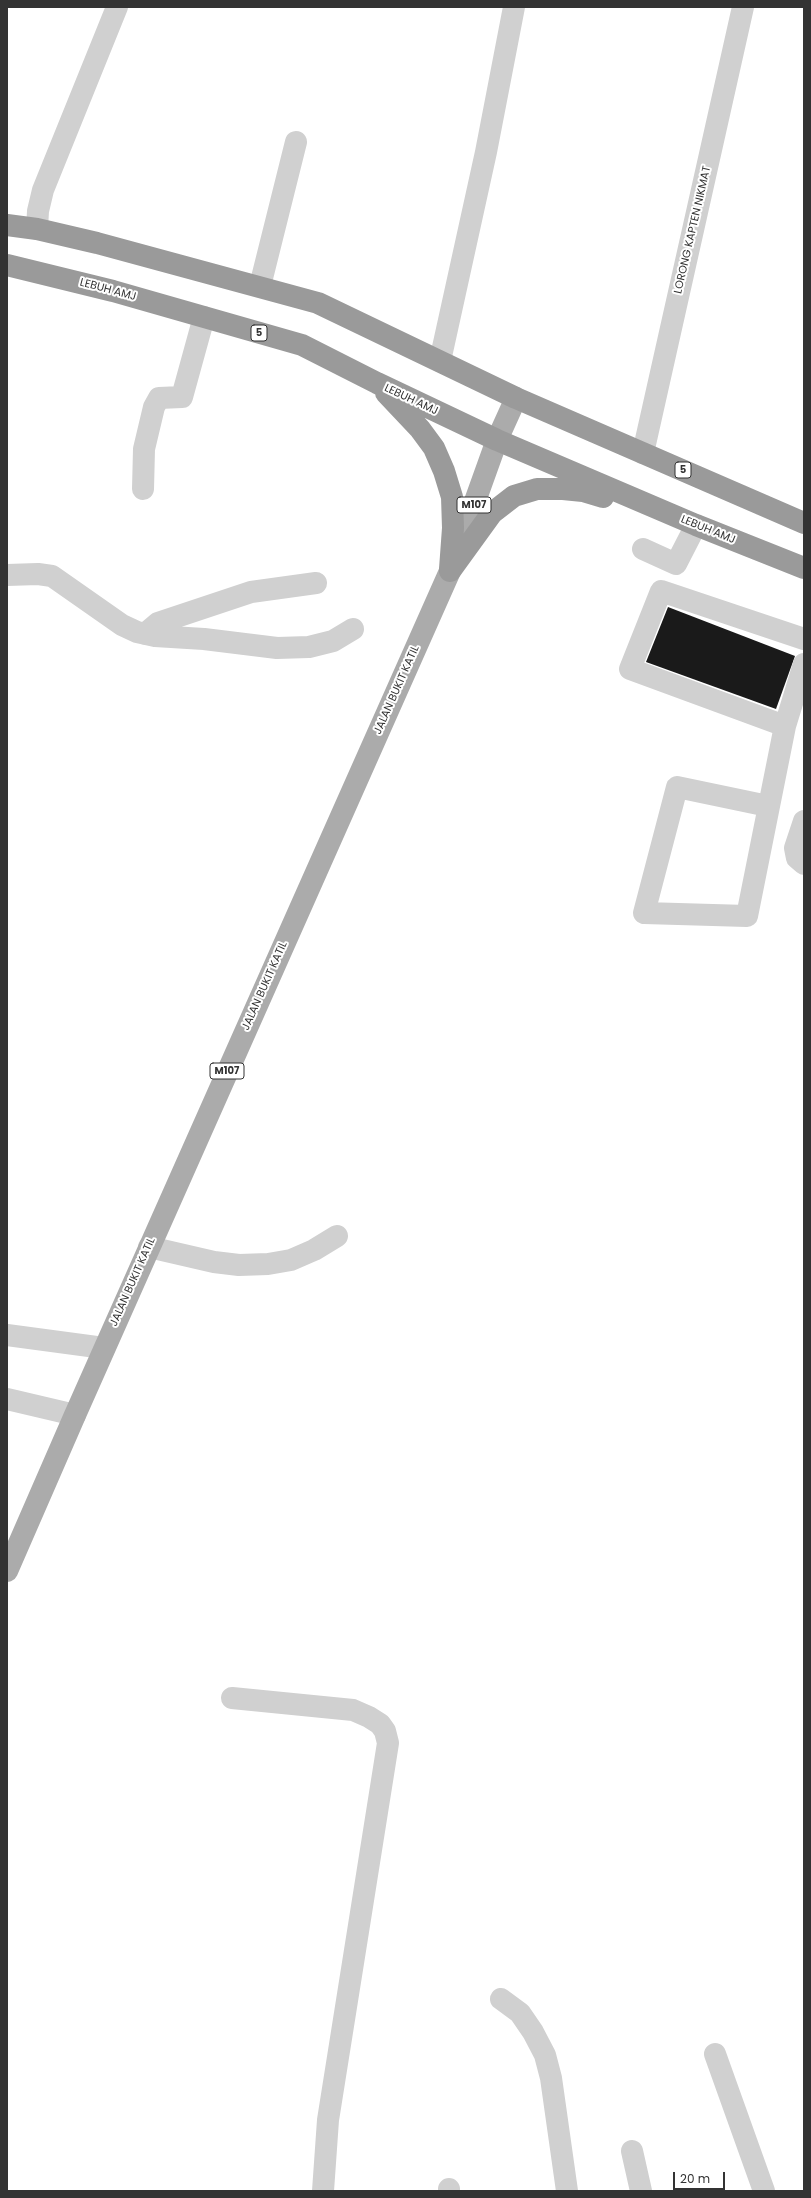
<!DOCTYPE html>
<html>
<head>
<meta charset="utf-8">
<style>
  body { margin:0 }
  #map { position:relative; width:811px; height:2198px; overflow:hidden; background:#fff; font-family:Poppins,sans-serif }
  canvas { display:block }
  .frame { position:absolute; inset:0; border:8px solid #333; pointer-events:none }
  .scale { position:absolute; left:673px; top:2172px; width:52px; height:18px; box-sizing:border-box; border:2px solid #333; border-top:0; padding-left:5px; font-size:12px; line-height:14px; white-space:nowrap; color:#333; -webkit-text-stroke:3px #fff; paint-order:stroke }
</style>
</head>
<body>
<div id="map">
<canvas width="811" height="2198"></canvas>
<div class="frame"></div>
<div class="scale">20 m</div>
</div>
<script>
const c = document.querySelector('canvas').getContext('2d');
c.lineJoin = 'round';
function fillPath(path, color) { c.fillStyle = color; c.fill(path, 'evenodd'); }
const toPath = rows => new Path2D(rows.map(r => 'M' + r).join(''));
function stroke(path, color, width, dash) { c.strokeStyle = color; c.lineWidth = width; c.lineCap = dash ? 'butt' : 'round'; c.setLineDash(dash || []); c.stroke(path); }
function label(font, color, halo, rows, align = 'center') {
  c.font = font + ' Poppins,sans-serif'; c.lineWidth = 4; c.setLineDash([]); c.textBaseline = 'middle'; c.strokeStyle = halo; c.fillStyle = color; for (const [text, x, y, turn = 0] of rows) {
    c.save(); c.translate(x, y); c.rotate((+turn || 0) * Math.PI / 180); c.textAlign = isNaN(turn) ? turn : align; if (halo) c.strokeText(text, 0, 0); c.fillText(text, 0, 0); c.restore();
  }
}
fillPath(toPath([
  [668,607,795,656,776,709,646,662]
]), '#1a1a1a');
stroke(toPath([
  [37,229,38,211,43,190,117,7],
  [260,286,296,142],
  [440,361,486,152,514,7],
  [643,453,743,7],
  [143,489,144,449,154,407,159,398,182,397,204,317],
  [643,549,676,564,696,525],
  [7,575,38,574,52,576,122,625,137,632,155,636,204,639,277,648,309,647,333,641,353,629],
  [145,634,158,623,251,592,316,583],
  [785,726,630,669,661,591,804,639],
  [768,806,677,787,644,913,747,916,785,726,804,664],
  [804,821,795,848,797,858,804,864],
  [149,1247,214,1262,239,1265,268,1264,291,1260,314,1250,337,1236],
  [7,1335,104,1348],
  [7,1399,75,1415],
  [232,1698,353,1710,369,1717,380,1724,385,1731,388,1743,328,2120,323,2191],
  [501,1999,520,2013,533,2032,545,2055,551,2078,567,2191],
  [715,2054,764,2191],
  [632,2151,641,2191],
  [449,2189,449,2191]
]), '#d0d0d0', 22);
stroke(toPath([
  [7,1571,75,1415,450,571,497,440,516,398]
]), '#ababab', 22);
stroke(toPath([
  [7,225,37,229,97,243,318,303,516,398,804,523],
  [7,265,113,291,302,345,377,383,497,440,696,525,804,568],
  [386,393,420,429,434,448,444,471,452,497,453,528,450,569],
  [450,571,492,513,514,496,537,489,563,489,583,491,603,497]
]), '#9a9a9a', 22);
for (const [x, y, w] of [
  [259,333,16],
  [683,470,16],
  [474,505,34],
  [227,1071,34]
]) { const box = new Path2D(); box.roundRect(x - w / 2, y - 8, w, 16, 3); c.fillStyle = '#fff'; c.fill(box); stroke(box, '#333', 1); }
label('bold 10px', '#333', null, [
  ["5",259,333],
  ["5",683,470],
  ["M107",474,505],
  ["M107",227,1071]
]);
label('11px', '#333', '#fff', [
  ["LORONG KAPTEN NIKMAT",693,230,-77],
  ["LEBUH AMJ",108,290,15],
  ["LEBUH AMJ",411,400,25],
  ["LEBUH AMJ",708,530,22],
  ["JALAN BUKIT KATIL",397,690,-66],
  ["JALAN BUKIT KATIL",265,986,-66],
  ["JALAN BUKIT KATIL",133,1282,-66]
]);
</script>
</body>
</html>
